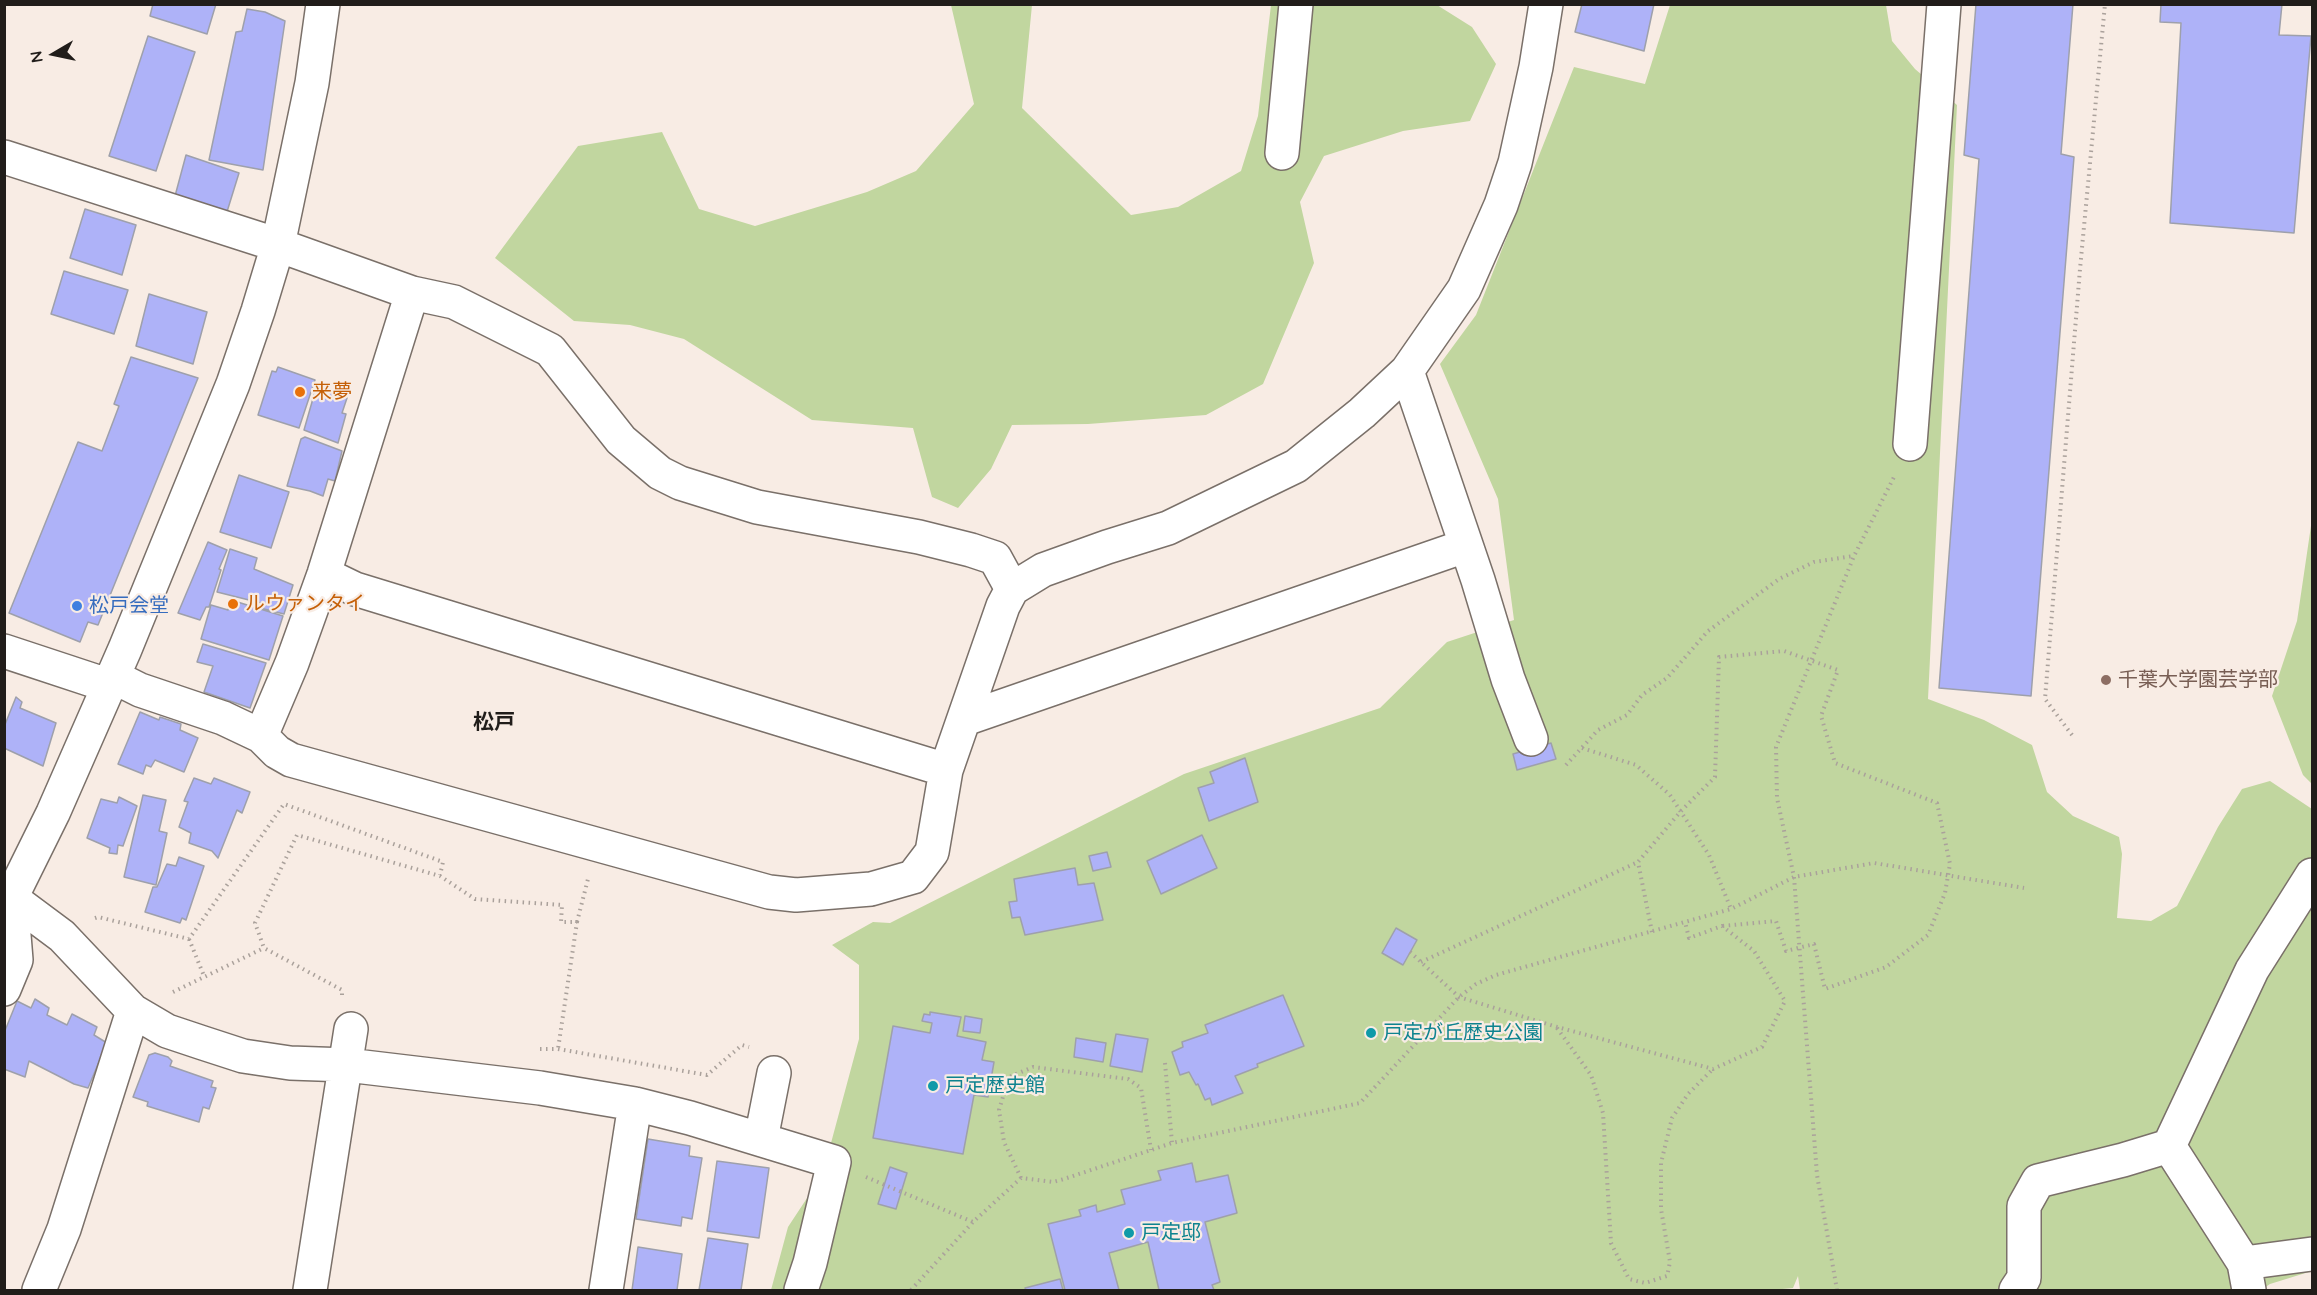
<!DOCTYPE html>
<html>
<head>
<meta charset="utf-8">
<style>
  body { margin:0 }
  #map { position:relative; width:2317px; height:1295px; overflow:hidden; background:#f8ece4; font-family:Quicksand,sans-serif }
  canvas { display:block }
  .frame { position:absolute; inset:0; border:6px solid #211d1a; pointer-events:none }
  .north { position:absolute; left:24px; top:24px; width:60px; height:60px; -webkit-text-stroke:4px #f8ece4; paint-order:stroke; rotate:261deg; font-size:16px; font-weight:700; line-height:24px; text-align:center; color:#211d1a }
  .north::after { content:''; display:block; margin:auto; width:21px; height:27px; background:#211d1a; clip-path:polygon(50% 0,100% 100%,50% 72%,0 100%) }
</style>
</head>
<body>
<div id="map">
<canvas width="2317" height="1295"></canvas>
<div class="frame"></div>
<div class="north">N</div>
</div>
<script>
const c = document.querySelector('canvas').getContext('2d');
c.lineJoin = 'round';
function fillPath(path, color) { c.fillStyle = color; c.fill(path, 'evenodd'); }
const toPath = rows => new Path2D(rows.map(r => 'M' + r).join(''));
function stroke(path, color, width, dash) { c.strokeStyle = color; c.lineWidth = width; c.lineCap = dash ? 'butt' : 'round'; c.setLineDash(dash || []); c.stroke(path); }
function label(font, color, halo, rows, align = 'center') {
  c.font = font + ' Quicksand,"Noto Sans JP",sans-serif'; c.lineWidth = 4.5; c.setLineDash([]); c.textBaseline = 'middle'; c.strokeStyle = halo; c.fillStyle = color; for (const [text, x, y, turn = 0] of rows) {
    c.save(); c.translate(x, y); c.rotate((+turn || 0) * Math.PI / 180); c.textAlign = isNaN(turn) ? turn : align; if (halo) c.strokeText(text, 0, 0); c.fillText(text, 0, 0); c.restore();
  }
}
fillPath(toPath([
  [951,5,1032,5,1022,108,1131,215,1178,207,1241,171,1258,116,1271,5,1437,5,1472,27,1496,64,1470,121,1403,131,1324,156,1300,202,1314,263,1263,384,1206,415,1088,424,1012,425,991,469,958,508,932,497,913,428,812,420,684,339,630,325,574,321,495,258,578,146,662,132,699,209,755,226,867,192,916,171,974,104],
  [1670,5,1886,5,1892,41,1915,69,1957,105,1928,699,1984,720,2032,745,2047,792,2073,816,2119,837,2122,854,2117,918,2151,921,2177,906,2218,827,2242,789,2270,781,2312,809,2312,1271,2270,1284,2261,1290,1800,1290,1798,1276,1793,1288,1772,1290,771,1290,788,1227,836,1154,831,1143,859,1039,859,965,832,945,873,922,890,923,1184,774,1380,708,1447,642,1514,620,1498,499,1440,364,1476,315,1574,67,1645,84],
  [2312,519,2312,784,2303,775,2272,696,2297,621]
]), '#c1d69f');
const building = toPath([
  [153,4,216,4,207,34,150,16,153,4],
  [1582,4,1654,4,1644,51,1575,32,1582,4],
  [1976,4,2073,4,2061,154,2074,157,2031,696,1939,688,1979,159,1964,155,1976,4],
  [2161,4,2282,4,2279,35,2311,36,2294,233,2170,223,2181,23,2160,22,2161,4],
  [247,9,265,12,285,21,263,170,209,160,236,32,242,31,247,9],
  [148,36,195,52,156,171,109,156,148,36],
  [186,155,239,173,226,215,175,196,186,155],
  [85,209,136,225,122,275,70,258,85,209],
  [64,271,128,290,114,334,51,314,64,271],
  [149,294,207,312,193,364,136,346,149,294],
  [131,357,198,378,98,625,88,622,80,642,9,613,78,442,102,451,119,406,114,404,131,357],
  [278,367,315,380,299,428,258,415,272,371,276,372,278,367],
  [316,388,347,398,342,413,346,414,338,443,304,430,316,388],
  [305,437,342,451,335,481,328,479,323,496,310,491,287,486,301,439,305,437],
  [239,475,289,492,271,548,220,532,239,475],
  [208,542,227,550,219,569,221,570,209,607,206,607,200,620,178,613,208,542],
  [230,549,257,558,254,569,293,585,284,614,260,608,261,603,217,592,230,549],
  [231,600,283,616,269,660,201,639,211,605,228,610,231,600],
  [203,644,266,663,250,708,204,692,213,666,197,662,203,644],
  [16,697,22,702,20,708,56,723,43,766,4,748,4,727,16,697],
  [140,712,159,720,160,717,181,724,180,730,198,738,184,772,155,760,151,767,146,765,143,774,118,764,140,712],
  [1551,743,1556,759,1517,770,1513,754,1551,743],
  [1245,758,1258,802,1209,821,1198,788,1214,783,1210,772,1245,758],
  [194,778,211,784,214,778,250,792,242,813,237,810,218,858,212,851,189,843,191,833,179,827,188,802,184,801,194,778],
  [143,795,166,800,159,831,167,833,156,885,124,877,143,795],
  [119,797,137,806,123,846,118,845,117,854,109,853,110,848,87,838,101,799,117,803,119,797],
  [1202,835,1217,868,1161,894,1147,861,1202,835],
  [1107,852,1111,867,1093,871,1089,856,1107,852],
  [179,857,204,866,186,920,182,918,180,923,145,912,153,887,157,887,167,864,176,866,179,857],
  [1075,868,1078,885,1094,883,1103,920,1025,935,1020,917,1012,918,1009,902,1017,901,1014,879,1075,868],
  [1396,928,1417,940,1403,965,1382,953,1396,928],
  [1283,995,1304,1046,1257,1064,1258,1067,1235,1076,1243,1093,1212,1105,1210,1098,1205,1100,1198,1084,1196,1085,1189,1072,1180,1075,1172,1052,1183,1047,1182,1042,1208,1033,1205,1025,1283,995],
  [35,999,49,1008,47,1015,67,1025,72,1014,97,1027,94,1035,107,1043,88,1088,74,1084,29,1061,25,1077,4,1069,4,1033,17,1001,31,1008,35,999],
  [930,1012,961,1017,957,1036,986,1042,982,1060,994,1062,988,1097,974,1095,963,1154,873,1138,893,1026,930,1033,932,1023,922,1021,924,1014,930,1015,930,1012],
  [965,1016,982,1019,980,1033,963,1031,965,1016],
  [1116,1034,1148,1039,1142,1072,1110,1066,1116,1034],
  [1076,1038,1106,1043,1103,1062,1074,1057,1076,1038],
  [155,1053,168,1057,172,1061,170,1066,213,1081,211,1087,216,1088,209,1109,203,1107,199,1122,147,1106,148,1102,133,1097,149,1055,155,1053],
  [648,1139,690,1146,689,1156,702,1158,692,1219,682,1217,681,1226,636,1219,648,1139],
  [717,1161,769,1168,759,1238,707,1231,717,1161],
  [1192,1163,1196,1182,1228,1175,1237,1213,1205,1222,1220,1282,1212,1285,1214,1290,1159,1290,1148,1242,1109,1253,1119,1290,1065,1290,1048,1224,1081,1216,1079,1210,1096,1205,1097,1212,1125,1204,1121,1190,1161,1180,1158,1171,1192,1163],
  [890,1167,907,1173,896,1209,878,1204,890,1167],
  [708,1238,748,1244,741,1290,699,1290,708,1238],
  [638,1247,682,1254,677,1290,632,1290,638,1247],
  [1060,1279,1063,1290,1026,1290,1025,1288,1060,1279]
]);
fillPath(building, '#aeb2f8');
stroke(building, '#9ea0ab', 1.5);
const minor = toPath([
  [1282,153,1296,4],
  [4,157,278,245,412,293,454,302,550,350,621,440,660,473,680,483,757,507,919,537,971,550,995,558,1012,589],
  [1407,371,1478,580,1508,679,1531,739],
  [1910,444,1944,4],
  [324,574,355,589,946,770],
  [4,651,104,684,118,679,140,690,223,718,261,736,277,752,291,760,769,892,796,895,871,889,913,877,932,852,946,770,1003,606,1012,589,1043,570,1107,547,1168,528,1296,466,1362,413,1407,371,1464,289,1501,205,1515,163,1536,67,1546,4],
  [965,719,1465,546],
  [261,736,292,663,324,574,412,293],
  [4,898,11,898,62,936,133,1011,167,1031,203,1043,243,1056,290,1063,347,1065,540,1088,635,1104,690,1118,834,1162,810,1263,801,1290],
  [4,904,11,898,16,960,4,989],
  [4,912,53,813,125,649,233,384,258,311,278,245,312,83,323,4],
  [761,1139,774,1073],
  [2244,1263,2169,1146,2252,970,2312,875],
  [39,1290,64,1229,133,1011],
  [310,1290,351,1029],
  [606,1290,635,1104],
  [2016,1290,2024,1278,2024,1206,2038,1181,2123,1160,2169,1146],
  [2249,1290,2244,1263,2312,1254]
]);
stroke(minor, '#7a7069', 36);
stroke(toPath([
  [2072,735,2045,699,2080,269,2105,4],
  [1582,748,1636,765,1670,795,1709,855,1731,909],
  [1566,765,1598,730,1627,715,1642,695,1667,678,1708,631,1779,579,1814,562,1853,556],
  [95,918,98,917,189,939,284,804,443,862,440,875],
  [577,922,588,879],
  [1652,932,1638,862,1681,811,1715,777,1719,657,1784,651,1838,670,1821,716,1835,763,1937,803,1950,864,1945,893,1928,935,1886,967,1825,989,1814,944,1786,951,1776,921,1722,926],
  [189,939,204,976],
  [1410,952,1459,997,1557,1027,1713,1069,1762,1047,1785,1001,1754,951,1722,926,1689,938,1685,922],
  [1421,962,1638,862],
  [173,992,264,948],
  [342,995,342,990,264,948,255,923,297,835,440,876,475,899,562,905,561,922,577,922,558,1049],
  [1557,1028,1591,1075,1603,1113,1611,1243,1629,1279,1645,1283,1667,1276,1670,1262,1661,1209,1661,1163,1672,1118,1688,1094,1713,1069],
  [540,1049,558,1049,707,1075,742,1045,749,1047],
  [1165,1063,1172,1143],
  [866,1177,973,1222],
  [1021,1178,1004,1142,999,1110,1009,1077,1033,1067,1128,1079,1141,1088,1151,1150],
  [911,1290,973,1222,1021,1178,1053,1182,1064,1179,1172,1143,1360,1103,1459,997,1476,984,1496,975,1731,909,1794,877,1874,863,2024,888],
  [1837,1290,1817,1175,1794,877,1777,798,1776,747,1854,556,1894,477]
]), '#aaa19b', 4, [1.5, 4.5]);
stroke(minor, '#fff', 33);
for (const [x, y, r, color] of [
  [300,392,6,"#e8710a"],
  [233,604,6,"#e8710a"],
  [77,606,6,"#3f7fe0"],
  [2106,680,6,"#8d6e63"],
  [1371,1033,6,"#0f9aa8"],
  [933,1086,6,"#0f9aa8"],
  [1129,1233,6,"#0f9aa8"]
]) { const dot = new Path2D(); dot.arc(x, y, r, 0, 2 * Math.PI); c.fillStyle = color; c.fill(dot); stroke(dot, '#f8ece4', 2); }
label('20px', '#c56008', '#f8ece4', [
  ["来夢",312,392],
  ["ルウァンタイ",245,604]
], 'left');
label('20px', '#366cbe', '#f8ece4', [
  ["松戸会堂",89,606]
], 'left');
label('20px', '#785e54', '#f8ece4', [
  ["千葉大学園芸学部",2118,680]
], 'left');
label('20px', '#0d838f', '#f8ece4', [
  ["戸定が丘歴史公園",1383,1033],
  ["戸定歴史館",945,1086],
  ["戸定邸",1141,1233]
], 'left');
label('bold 21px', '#211d1a', '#f8ece4', [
  ["松戸",494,723]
]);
</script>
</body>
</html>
